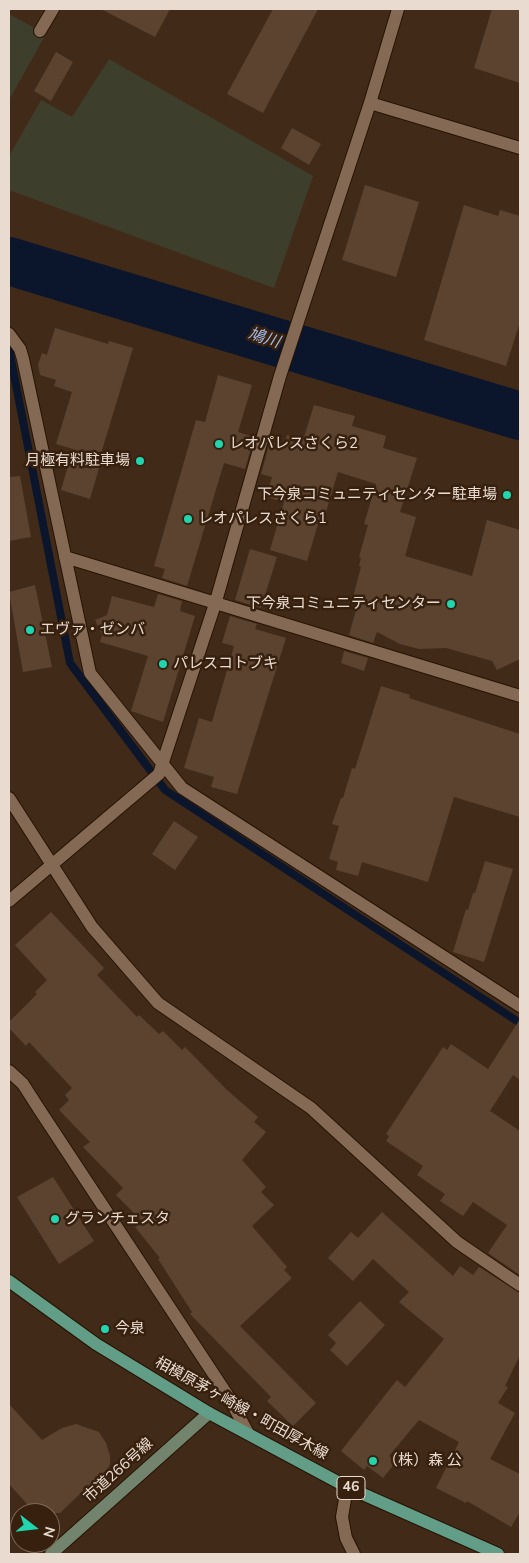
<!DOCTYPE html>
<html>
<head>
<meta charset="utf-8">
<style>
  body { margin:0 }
  #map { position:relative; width:529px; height:1563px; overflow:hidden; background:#412b18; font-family:"Nunito Sans",sans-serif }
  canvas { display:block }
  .frame { position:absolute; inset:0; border:10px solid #eadbd0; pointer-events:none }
  .north { position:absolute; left:10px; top:1503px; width:50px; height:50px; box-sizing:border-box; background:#37210e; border:1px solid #7f6b5c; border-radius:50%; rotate:106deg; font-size:14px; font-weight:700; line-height:20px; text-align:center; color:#eadbd0 }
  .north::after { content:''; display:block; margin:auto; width:18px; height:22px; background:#21d5b0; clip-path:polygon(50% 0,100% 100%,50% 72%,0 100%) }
</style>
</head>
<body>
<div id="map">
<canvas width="529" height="1563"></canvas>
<div class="frame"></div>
<div class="north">N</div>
</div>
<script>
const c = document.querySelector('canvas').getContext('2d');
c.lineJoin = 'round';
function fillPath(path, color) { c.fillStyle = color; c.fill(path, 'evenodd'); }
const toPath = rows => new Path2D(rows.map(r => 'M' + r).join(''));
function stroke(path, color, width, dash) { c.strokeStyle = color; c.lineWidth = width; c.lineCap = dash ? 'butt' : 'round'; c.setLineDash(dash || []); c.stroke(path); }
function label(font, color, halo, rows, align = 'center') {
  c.font = font + ' "Nunito Sans","Noto Sans JP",sans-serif'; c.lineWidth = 5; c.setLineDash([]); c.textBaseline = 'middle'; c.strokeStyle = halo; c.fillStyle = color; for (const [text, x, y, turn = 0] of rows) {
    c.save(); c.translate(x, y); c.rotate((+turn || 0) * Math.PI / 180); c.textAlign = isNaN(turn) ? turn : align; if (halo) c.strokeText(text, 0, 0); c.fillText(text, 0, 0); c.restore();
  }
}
fillPath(toPath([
  [9,14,46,34,9,100],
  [109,59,313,176,274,288,9,190,9,156,41,100,72,117]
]), '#3d3e2b');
stroke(toPath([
  [9,349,70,663,165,790,520,1023]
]), '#0b162c', 8);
stroke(toPath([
  [9,261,520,416]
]), '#0b162c', 48);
fillPath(toPath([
  [101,9,170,9,155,37],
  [273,9,318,9,263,113,227,94],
  [492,9,520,9,520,83,474,68],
  [56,52,73,62,51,101,34,91],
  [292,128,321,144,309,165,281,148],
  [365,185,419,202,396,277,342,260],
  [464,205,498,216,500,210,520,216,520,322,506,366,424,340],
  [55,328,108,344,109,341,133,348,99,460,101,461,90,499,61,490,73,449,56,444,72,392,54,386,56,380,40,375,38,365,42,353,47,355],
  [218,375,252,385,238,432,254,437,245,469,224,463,187,586,162,578,165,569,154,566,196,420,205,422],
  [314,405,355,416,352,426,386,436,383,448,417,458,400,512,416,517,405,556,472,576,487,520,520,530,520,659,497,670,492,661,446,648,419,649,400,644,377,632,373,643,349,635,358,603,352,601,361,567,359,566,361,558,359,557,368,525,364,524,376,484,338,472,325,515,321,514,307,561,270,550,284,502,266,497,272,477,261,474,270,442,284,446,287,435,303,440],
  [20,476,31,537,9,541,9,477],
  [250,549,277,557,261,608,235,600],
  [35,585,52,667,23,672,9,592],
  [158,594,182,601,180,611,195,616,163,722,131,711,148,656,100,642,102,635,95,620,107,615,112,596,154,607],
  [230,616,257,624,255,629,286,638,237,794,211,787,214,777,184,768,199,718,212,722,234,646,222,643],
  [344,651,368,658,364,671,341,663],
  [381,686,410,695,409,698,520,734,520,817,454,797,428,882,362,862,358,876,336,870,338,862,329,859,339,826,332,824,341,798,343,798,352,768,355,769],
  [174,821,198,837,175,870,152,854],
  [485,861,513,869,484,962,453,952,466,909,468,910,473,893,475,893],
  [51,912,104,968,97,975,137,1017,139,1015,159,1034,163,1031,182,1050,185,1047,227,1090,258,1117,254,1122,266,1132,242,1160,266,1187,261,1192,274,1205,252,1226,287,1267,284,1270,292,1278,240,1326,316,1403,293,1426,267,1401,271,1397,190,1314,192,1312,158,1259,160,1258,135,1227,142,1221,116,1195,123,1188,83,1147,90,1142,59,1110,69,1100,65,1095,72,1088,29,1042,26,1046,9,1028,9,1022,37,994,35,992,47,980,15,945],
  [520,1019,520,1080,513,1075,490,1111,520,1131,520,1275,488,1253,507,1225,473,1202,463,1216,440,1201,445,1194,417,1175,423,1166,386,1141,389,1136,386,1134,443,1047,447,1050,451,1044,488,1069],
  [53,1177,94,1241,59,1264,17,1197],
  [382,1212,453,1276,460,1266,473,1275,479,1267,520,1293,520,1355,505,1386,508,1387,498,1403,515,1413,490,1459,520,1474,520,1512,511,1527,467,1501,466,1503,436,1488,459,1442,419,1420,389,1456,396,1462,383,1478,367,1466,364,1470,341,1451,397,1380,405,1387,444,1339,399,1302,409,1292,373,1259,353,1281,328,1258,351,1232,358,1238],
  [360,1301,385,1325,347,1366,330,1350,336,1343,328,1335],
  [9,1404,42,1440,62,1428,76,1424,99,1432,106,1443,110,1456,110,1464,103,1479,95,1487,82,1492,60,1513,35,1513,9,1484]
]), '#5c4330');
const street = toPath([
  [40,31,53,9],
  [370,103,520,148],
  [9,334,20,349,23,359,90,673,182,788,520,1006],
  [65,557,520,696],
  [9,798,92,927,158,1003,311,1108,457,1242,520,1285],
  [9,901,159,774,216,601,280,376,370,103,398,9],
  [9,1071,23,1084,39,1109,228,1396,248,1433],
  [347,1487,342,1517,346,1538,354,1554]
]);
const secondary = toPath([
  [51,1554,209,1413]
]);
const primary = toPath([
  [9,1281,96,1344,209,1413,347,1487,498,1554]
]);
stroke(street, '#271302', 14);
stroke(secondary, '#271302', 14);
stroke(primary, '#271302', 14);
stroke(street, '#846955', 12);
stroke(secondary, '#72836e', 12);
stroke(primary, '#619d87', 12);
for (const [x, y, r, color] of [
  [219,444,5,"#21d5b0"],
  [140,461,5,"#21d5b0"],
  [507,495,5,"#21d5b0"],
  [188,519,5,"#21d5b0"],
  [451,604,5,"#21d5b0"],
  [30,630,5,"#21d5b0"],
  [163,664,5,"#21d5b0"],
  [55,1219,5,"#21d5b0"],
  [105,1329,5,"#21d5b0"],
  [373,1461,5,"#21d5b0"]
]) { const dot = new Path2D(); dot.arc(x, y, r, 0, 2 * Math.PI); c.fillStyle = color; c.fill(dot); stroke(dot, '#37210e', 2); }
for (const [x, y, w] of [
  [351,1488,28]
]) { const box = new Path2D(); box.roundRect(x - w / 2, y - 11.5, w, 23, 4); c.fillStyle = '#37210e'; c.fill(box); stroke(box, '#eadbd0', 1); }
label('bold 14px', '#eadbd0', null, [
  ["46",351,1488]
]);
label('15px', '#eadbd0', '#37210e', [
  ["レオパレスさくら2",229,444],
  ["月極有料駐車場",130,461,"right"],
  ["下今泉コミュニティセンター駐車場",497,495,"right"],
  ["レオパレスさくら1",198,519],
  ["下今泉コミュニティセンター",441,604,"right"],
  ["エヴァ・ゼンバ",40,630],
  ["パレスコトブキ",173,664],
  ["グランチェスタ",65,1219],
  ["今泉",115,1329],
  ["（株）森 公",383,1461]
], 'left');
label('15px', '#eadbd0', '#37210e', [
  ["相模原茅ヶ崎線・町田厚木線",241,1409,29],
  ["市道266号線",119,1471,-42]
]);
label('italic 16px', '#a4bef0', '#37210e', [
  ["鳩川",264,339,17]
]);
</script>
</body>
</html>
